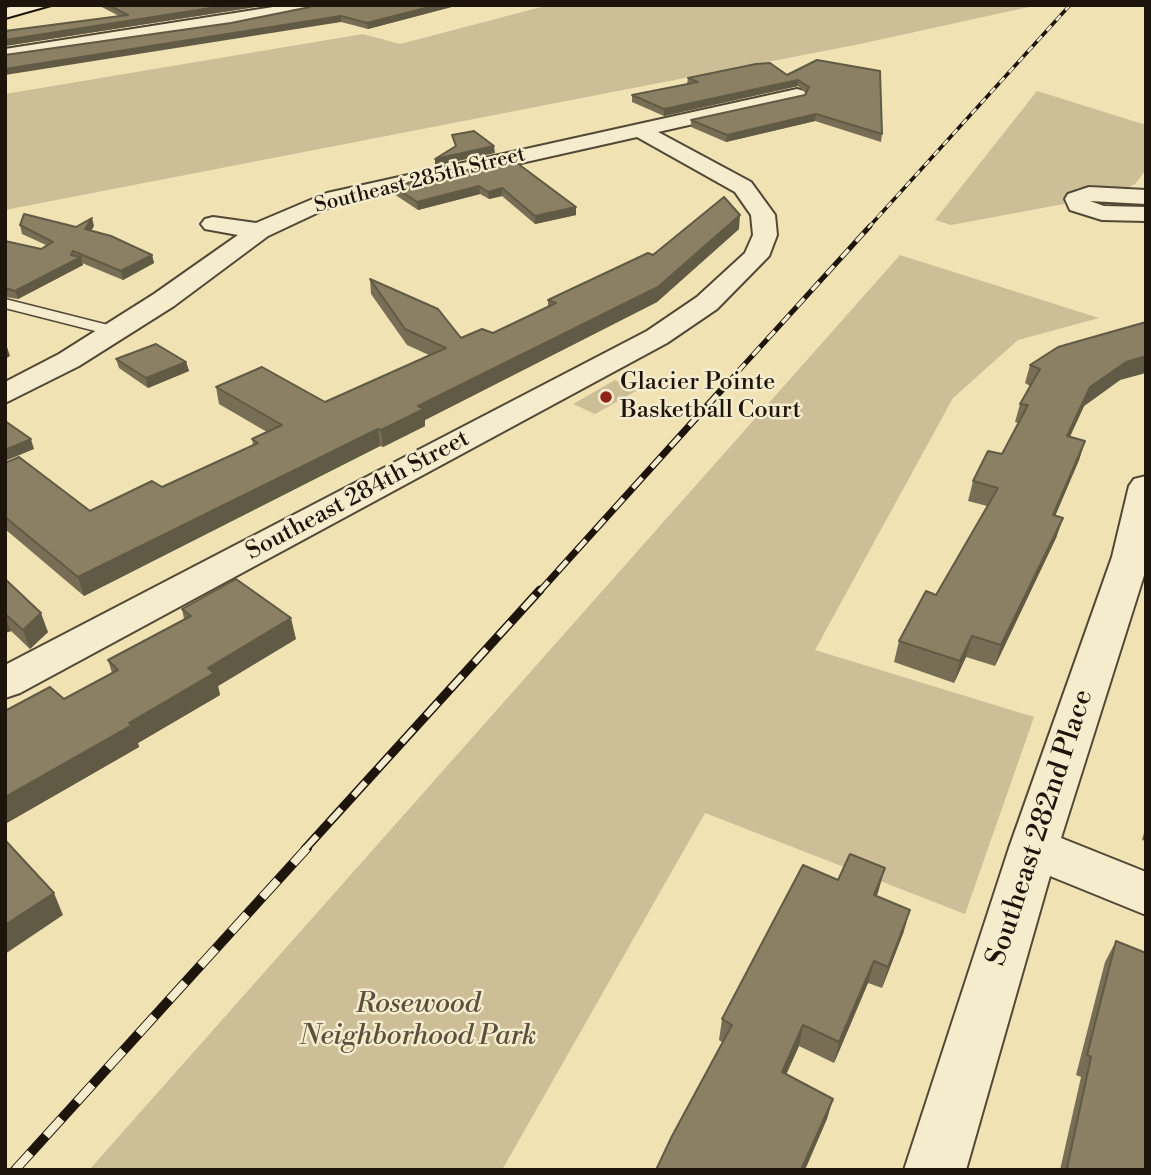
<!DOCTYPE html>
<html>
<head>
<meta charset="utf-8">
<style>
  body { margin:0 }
  #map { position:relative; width:1151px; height:1175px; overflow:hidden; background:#f0e2b3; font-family:"Libre Bodoni",serif }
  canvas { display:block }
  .frame { position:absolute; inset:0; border:7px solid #1d150c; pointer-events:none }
</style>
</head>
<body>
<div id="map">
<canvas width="1151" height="1175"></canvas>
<div class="frame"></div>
</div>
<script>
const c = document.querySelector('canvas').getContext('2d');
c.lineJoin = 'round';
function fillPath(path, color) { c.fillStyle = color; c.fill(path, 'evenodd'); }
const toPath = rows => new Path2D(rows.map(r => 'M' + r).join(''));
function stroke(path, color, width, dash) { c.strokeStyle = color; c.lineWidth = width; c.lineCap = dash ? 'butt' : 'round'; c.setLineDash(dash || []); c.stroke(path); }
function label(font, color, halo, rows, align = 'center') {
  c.font = font + ' "Libre Bodoni",serif'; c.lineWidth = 5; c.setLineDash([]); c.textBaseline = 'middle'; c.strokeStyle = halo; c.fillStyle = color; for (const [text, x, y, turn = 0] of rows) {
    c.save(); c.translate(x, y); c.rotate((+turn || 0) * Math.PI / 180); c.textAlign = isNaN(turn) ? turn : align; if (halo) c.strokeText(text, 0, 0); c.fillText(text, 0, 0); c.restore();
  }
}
fillPath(toPath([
  [549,5,1038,5,860,44,5,210,5,94,363,34,400,44],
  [1037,91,1146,125,1146,170,1135,184,1125,189,1078,188,1067,194,1064,204,951,225,935,220],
  [900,255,1099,318,1018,340,953,398,815,650,1034,717,965,914,705,813,502,1170,89,1170],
  [615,380,638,390,595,414,573,404]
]), '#ccbf97');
const lane = toPath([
  [5,299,120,328,123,331,115,336,5,308,5,299]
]);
const street = toPath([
  [286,5,317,5,310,10,231,26,5,59,5,49,286,5],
  [797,89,804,91,806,95,804,99,658,132,751,182,775,215,777,235,769,256,717,309,667,343,20,693,5,698,5,665,647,331,697,297,745,253,753,235,751,215,735,192,637,137,334,205,268,236,174,306,79,366,5,403,5,382,59,354,154,294,238,235,205,229,201,224,205,219,213,217,256,223,327,193,797,89],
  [1089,187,1146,190,1146,204,1090,201,1104,206,1146,207,1146,221,1102,220,1070,210,1065,199,1068,194,1089,187],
  [1146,476,1146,569,1061,838,1146,872,1146,915,1050,876,966,1170,904,1170,1009,848,1112,557,1129,486,1134,479,1146,476]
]);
const secondary = toPath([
  [20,5,51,5,5,18,5,8,20,5]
]);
stroke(lane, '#524836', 3);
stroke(street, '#524836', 4);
stroke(secondary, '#1d150c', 4);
fillPath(lane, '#f5ecce');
fillPath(street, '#f5ecce');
fillPath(secondary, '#f5ecce');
const railFar4 = toPath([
  [868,228,1070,5]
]);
const railFar3 = toPath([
  [723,388,870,226]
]);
const railFar2 = toPath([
  [539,592,725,386]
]);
const railFar1 = toPath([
  [305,849,540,590]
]);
const rail = toPath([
  [15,1170,307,848]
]);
stroke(railFar4, '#1d150c', 3.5);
stroke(railFar3, '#1d150c', 5);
stroke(railFar2, '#1d150c', 7);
stroke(railFar1, '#1d150c', 9);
stroke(rail, '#1d150c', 10);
stroke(railFar4, '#f5ecce', 2.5, [7]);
stroke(railFar3, '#f5ecce', 3.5, [11]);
stroke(railFar2, '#f5ecce', 4.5, [14]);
stroke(railFar1, '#f5ecce', 6, [18]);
stroke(rail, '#f5ecce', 8, [23]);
fillPath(toPath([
  [98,5,268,5,5,46,119,16],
  [459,5,368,29,341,22,231,23],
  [817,60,882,134,881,142,815,121,726,142,691,127,691,120,805,95,806,93,798,86,664,116,632,102,632,95,687,84,688,78,787,75],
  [513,160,576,215,535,224,502,196,489,199,480,194,418,210,394,194,393,186],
  [20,225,76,227,94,226,91,231,152,255,154,263,123,280,82,263,83,265,18,299,5,297,5,241,41,249,46,245,22,234],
  [739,229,657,302,425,420,425,426,383,447,380,446,84,596,5,529,5,463,90,511,162,487,253,445,252,439,267,432,219,404,216,387,325,402,429,355,407,345,371,294,370,279,461,338,493,333,548,307,548,300,653,255],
  [116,359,186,362,189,371,148,388,119,368],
  [1030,365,1120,380,1084,406,1070,437,1085,441,1079,460,1055,516,1063,518,1056,538,995,666,966,657,954,683,894,662,899,641,936,595,987,506,968,501,973,481,1002,454,1018,423,1015,422,1020,404,1030,386,1025,383],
  [5,579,48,632,30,649,11,631,5,633],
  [182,609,296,639,218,686,220,695,138,743,139,747,5,824,5,711,64,699,112,673,108,660,184,619],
  [1146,826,1146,841,1142,840],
  [879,889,877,896,904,931,882,988,868,983,834,1063,799,1046,786,1074,827,1119,719,1040,722,1019],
  [1116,941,1146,1170,1060,1170,1081,1077,1076,1075,1105,962]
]), '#786e55');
fillPath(toPath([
  [230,5,268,5,5,46,5,40],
  [437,5,459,5,368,29,367,23],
  [341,16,341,22,5,75,5,69],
  [798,80,798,86,664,116,664,109],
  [816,114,815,121,726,142,727,135],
  [494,146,495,153,435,166,435,159],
  [479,186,480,194,418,210,417,202],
  [502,188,502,196,489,199,488,192],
  [576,207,576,215,535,224,535,216],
  [740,215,739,229,657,302,425,420,425,426,383,447,381,430,418,406],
  [92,218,94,226,87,237,85,229],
  [73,251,75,260,81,257,83,265,18,299,15,291,71,255],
  [152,255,154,263,123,280,121,271],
  [7,347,10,356,5,359,5,348],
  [1146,356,1146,373,1120,380,1084,406,1061,455,1067,436,1090,387,1126,362],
  [186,362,189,371,148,388,146,378],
  [378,429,380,446,84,596,78,577],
  [31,439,34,449,5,461,5,450],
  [1085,441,1079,460,1047,535,1053,515],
  [1063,518,1056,538,995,666,1001,645],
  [41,613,48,632,30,649,23,630],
  [5,617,11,631,5,633],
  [291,618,296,639,218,686,220,695,138,743,139,747,5,824,5,797,129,723,208,668],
  [972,636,966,657,954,683,960,661],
  [885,868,879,889,868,916,874,895],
  [54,893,63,915,5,954,5,925],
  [910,910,904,931,882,988,888,967],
  [874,961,868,983,834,1063,839,1042],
  [803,1025,799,1046,778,1093,782,1072],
  [833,1099,827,1119,805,1170,801,1170]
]), '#615a45');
const building = toPath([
  [108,5,230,5,5,40,5,31,128,15,108,5],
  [312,5,437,5,367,23,341,16,5,69,5,55,231,23,310,7,312,5],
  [817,60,880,71,882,134,816,114,727,135,691,120,805,95,809,87,798,80,664,109,632,95,698,82,688,78,756,64,770,63,787,75,817,60],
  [474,131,494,146,435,159,456,146,452,135,474,131],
  [513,160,576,207,535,216,502,188,488,192,479,186,417,202,393,186,513,160],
  [724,197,740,215,658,287,418,406,424,409,381,430,378,429,78,577,5,517,5,463,19,457,90,511,152,481,162,487,258,443,252,439,282,425,216,387,262,367,325,402,446,348,405,329,370,279,438,309,461,338,482,329,493,333,556,303,548,300,648,253,653,255,724,197],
  [24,214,76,227,92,218,85,229,111,236,152,255,121,271,73,251,71,255,81,257,15,291,5,288,5,241,41,249,53,242,20,225,24,214],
  [1146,322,1146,356,1126,362,1090,387,1067,436,1085,441,1053,515,1063,518,1001,645,972,636,960,661,899,641,926,591,936,595,998,488,973,481,988,451,1002,454,1028,405,1020,404,1040,369,1030,365,1058,347,1146,322],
  [156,344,186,362,146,378,116,359,156,344],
  [5,421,31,439,5,450,5,421],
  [5,579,41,613,23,630,5,614,5,579],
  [236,579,291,618,208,668,214,673,129,723,132,725,5,797,5,711,50,687,64,699,118,670,108,660,191,616,182,609,236,579],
  [5,840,54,893,5,925,5,840],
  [850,854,885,868,874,895,910,910,888,967,874,961,839,1042,803,1025,782,1072,833,1099,801,1170,656,1170,672,1136,732,1025,722,1019,803,865,838,880,850,854],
  [1116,941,1146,953,1146,1170,1071,1170,1067,1168,1091,1057,1087,1055,1116,941]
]);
fillPath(building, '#8b8063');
stroke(building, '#615a45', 2);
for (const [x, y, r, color] of [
  [606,397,7,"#8f2418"]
]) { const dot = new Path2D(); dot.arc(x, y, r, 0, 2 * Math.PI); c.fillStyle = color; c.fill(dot); stroke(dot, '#f5ecce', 2.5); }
label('21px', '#1d150c', '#f5ecce', [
  ["Southeast 285th Street",420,181,-14]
]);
label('24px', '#1d150c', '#f5ecce', [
  ["Glacier Pointe",620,383],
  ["Basketball Court",620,411]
], 'left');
label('24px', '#1d150c', '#f5ecce', [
  ["Southeast 284th Street",358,496,-28]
]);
label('28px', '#1d150c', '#f5ecce', [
  ["Southeast 282nd Place",1041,828,-72]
]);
label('italic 28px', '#5a503d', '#f5ecce', [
  ["Rosewood",418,1005],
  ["Neighborhood Park",418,1037]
]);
</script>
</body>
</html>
